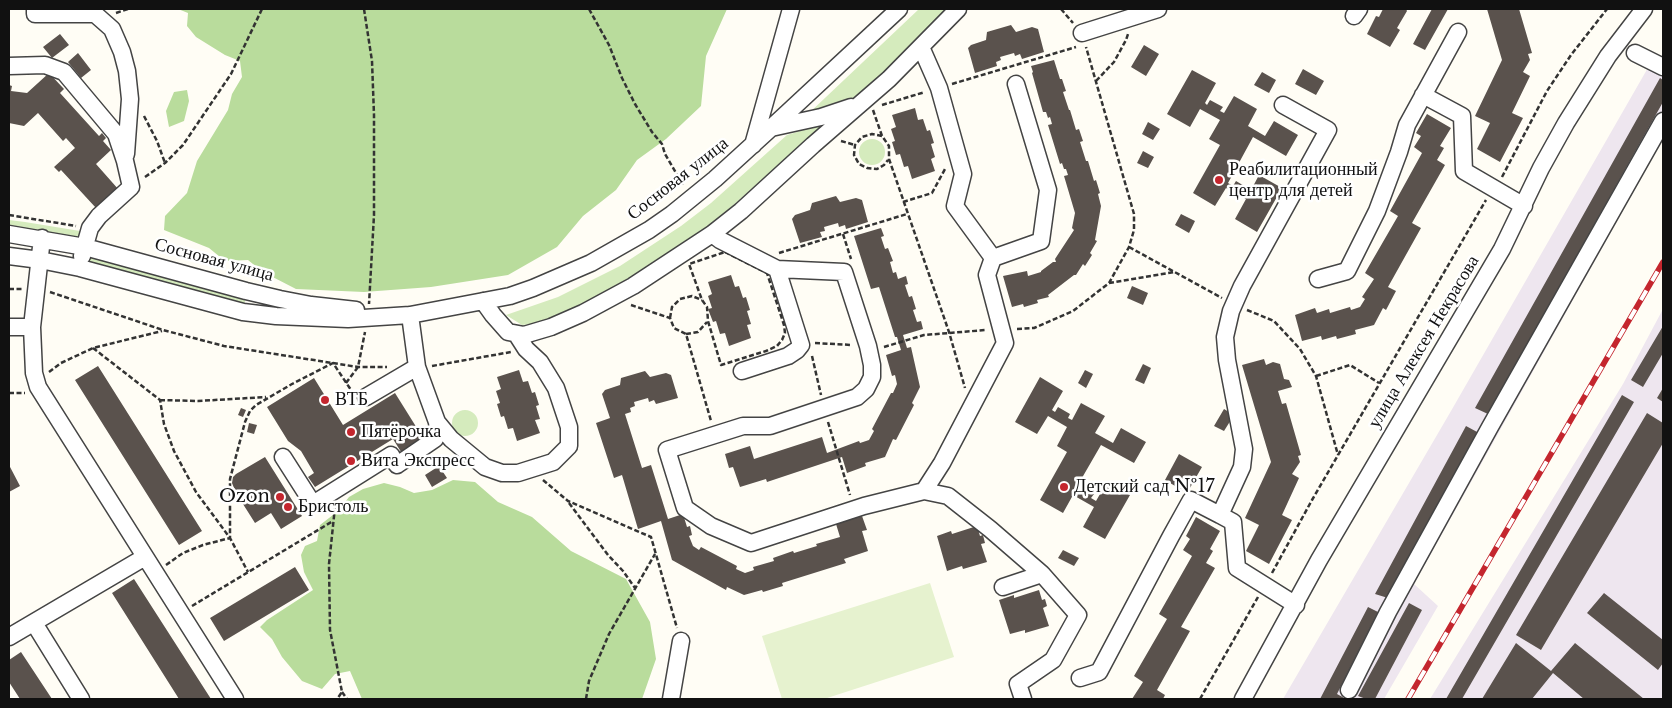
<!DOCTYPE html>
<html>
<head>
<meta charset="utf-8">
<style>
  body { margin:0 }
  #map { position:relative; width:1672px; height:708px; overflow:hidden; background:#fffdf5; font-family:"Libre Baskerville",serif }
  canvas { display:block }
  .frame { position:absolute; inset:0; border:10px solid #111; pointer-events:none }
</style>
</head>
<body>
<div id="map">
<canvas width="1672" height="708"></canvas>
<div class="frame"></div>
</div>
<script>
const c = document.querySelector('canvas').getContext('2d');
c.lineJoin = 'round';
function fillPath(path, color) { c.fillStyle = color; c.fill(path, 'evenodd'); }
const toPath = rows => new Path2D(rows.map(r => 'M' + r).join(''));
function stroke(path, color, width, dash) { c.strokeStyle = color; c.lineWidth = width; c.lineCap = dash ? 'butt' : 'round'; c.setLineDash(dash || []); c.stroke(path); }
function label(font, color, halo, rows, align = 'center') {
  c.font = font + ' "Libre Baskerville",serif'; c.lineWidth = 5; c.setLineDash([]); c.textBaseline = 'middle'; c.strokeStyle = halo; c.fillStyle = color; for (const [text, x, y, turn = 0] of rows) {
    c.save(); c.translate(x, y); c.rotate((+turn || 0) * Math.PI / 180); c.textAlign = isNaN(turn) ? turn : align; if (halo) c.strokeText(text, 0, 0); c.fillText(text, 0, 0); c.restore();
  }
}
fillPath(toPath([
  [1649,66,1663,73,1663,139,1414,584,1438,606,1384,699,1283,699,1451,411],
  [1663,309,1663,699,1430,699,1623,384]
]), '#eee6ef');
fillPath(toPath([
  [919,9,947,9,867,89,848,101,807,115],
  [824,124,720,217,694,237,630,278,589,301,540,323,522,325,506,315,558,297,620,266,681,226,711,203,787,135],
  '859 152a13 13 0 1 1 26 0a13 13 0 1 1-26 0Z',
  [9,220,25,222,80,231,78,237,9,226],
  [88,255,246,298,244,305,86,262],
  '452 423a13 13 0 1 1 26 0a13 13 0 1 1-26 0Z'
]), '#d5ebbd');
fillPath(toPath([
  [178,9,727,9,706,56,701,106,666,139,637,160,616,190,583,216,557,247,508,275,431,287,364,292,296,289,263,272,248,260,225,261,209,248,164,230,165,216,187,193,197,161,228,110,232,94,242,77,240,61,225,55,196,37,187,26,188,13],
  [187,90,189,101,184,121,169,127,166,111,174,92],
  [453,480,475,482,498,502,532,517,571,551,626,579,650,622,656,659,642,699,362,699,350,671,335,674,322,689,302,681,282,657,272,639,260,627,267,620,313,590,304,572,301,555,305,546,317,541,320,525,338,511,349,497,363,489,384,483,400,487,414,493,432,490]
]), '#b9dc9c');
fillPath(toPath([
  [930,583,954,657,824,699,782,699,762,636]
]), '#e6f2cf');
fillPath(toPath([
  [1383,9,1406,9,1407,11,1397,28,1400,30,1390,47,1367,34,1376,16,1379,17],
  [1432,9,1448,9,1425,50,1413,44],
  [1487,9,1519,9,1532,53,1528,54,1530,60,1523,72,1530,76,1512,113,1523,118,1500,162,1477,149,1490,123,1475,116,1502,60],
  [1011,25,1016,32,1032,27,1038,29,1044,52,1022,59,1020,54,1015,56,1014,53,1000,57,1001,60,996,62,997,66,975,73,968,48,971,45,986,40,987,32],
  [60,34,69,45,52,58,43,47],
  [1144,45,1159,54,1146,76,1131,67],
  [78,53,91,70,81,78,68,62],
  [1054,60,1060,79,1062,79,1066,91,1063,92,1069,110,1070,110,1076,130,1079,129,1083,141,1080,142,1086,161,1088,161,1094,181,1096,180,1100,193,1098,194,1101,206,1095,240,1097,241,1090,253,1092,255,1085,266,1083,264,1076,275,1074,275,1048,295,1049,297,1037,300,1038,303,1024,307,1023,304,1012,307,1003,276,1027,271,1028,276,1041,272,1041,271,1053,262,1056,262,1055,259,1074,230,1072,228,1075,213,1064,176,1068,175,1066,169,1064,169,1062,163,1060,164,1048,125,1052,124,1050,117,1048,118,1046,112,1043,112,1032,73,1033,72,1031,66],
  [1303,69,1324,81,1316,95,1295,84],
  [1192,70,1216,83,1205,103,1207,105,1210,100,1223,107,1220,111,1224,113,1234,96,1257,109,1248,126,1265,136,1274,121,1298,135,1286,156,1253,137,1228,183,1233,186,1236,181,1246,187,1243,191,1249,194,1259,175,1282,188,1257,232,1235,219,1246,199,1226,188,1215,206,1193,193,1220,145,1209,139,1220,120,1200,109,1190,127,1167,114],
  [1262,72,1276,80,1269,93,1254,85],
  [49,73,64,89,60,93,99,136,102,133,106,138,103,141,111,150,96,164,119,190,114,196,111,194,96,208,61,170,59,172,54,167,75,148,66,138,63,141,38,113,24,126,9,123,9,85,12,86,11,91,27,93],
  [1660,78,1663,80,1663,102,1488,414,1475,408],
  [915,108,918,120,923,119,927,131,930,130,934,143,931,144,935,157,931,159,935,171,912,179,908,166,904,167,900,154,896,155,892,142,895,141,891,129,896,127,892,115],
  [1427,114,1451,128,1440,146,1444,148,1437,160,1445,165,1412,223,1421,228,1388,287,1396,291,1386,310,1383,308,1374,325,1355,330,1356,334,1337,339,1336,336,1322,340,1321,336,1302,341,1295,315,1315,308,1317,313,1329,309,1330,313,1350,307,1351,310,1360,307,1365,299,1362,297,1374,279,1365,273,1398,216,1390,211,1422,153,1414,147,1421,136,1416,133],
  [1148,122,1160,129,1153,140,1142,134],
  [1143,151,1154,157,1148,168,1137,163],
  [836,196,840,202,856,198,862,200,868,222,846,229,845,225,839,227,838,223,824,227,825,231,820,232,822,237,800,243,792,219,795,215,810,210,812,203],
  [1181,214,1195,221,1189,233,1175,225],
  [881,228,884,236,881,237,885,249,888,248,893,261,890,262,893,273,896,272,898,279,906,276,908,284,905,285,909,297,912,296,916,309,913,310,917,322,921,321,923,329,903,335,907,348,911,347,920,387,912,403,914,405,896,440,893,439,885,457,865,463,866,466,847,473,842,457,767,482,766,479,740,487,733,467,729,468,725,454,750,446,754,459,822,437,827,453,859,441,860,443,869,440,874,431,872,429,891,393,893,393,897,384,895,375,892,376,886,355,901,350,897,337,895,337,879,287,871,289,854,236],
  [731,275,735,287,739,286,743,298,746,297,750,310,747,311,751,324,747,325,751,338,729,346,725,333,720,334,716,321,713,322,708,309,712,308,708,296,712,294,708,282],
  [1132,286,1148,293,1143,305,1127,298],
  [1663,326,1663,353,1643,387,1631,380],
  [1264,359,1266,365,1273,362,1280,364,1284,379,1289,380,1292,387,1278,391,1282,404,1286,403,1301,455,1298,456,1300,462,1292,474,1299,478,1282,515,1292,520,1269,564,1246,551,1259,525,1245,518,1271,462,1242,365],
  [1143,364,1151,368,1144,384,1135,380],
  [98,366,202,531,179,545,75,380],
  [519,370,523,382,528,381,532,393,535,392,539,405,536,406,540,419,535,420,540,433,517,441,513,428,508,429,504,416,501,417,497,404,500,403,496,391,501,389,497,377],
  [1085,370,1093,374,1086,388,1078,383],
  [645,371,650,377,666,373,671,375,678,398,656,404,654,400,649,402,648,398,634,402,635,406,630,408,631,412,625,414,642,468,651,465,668,519,683,514,687,527,690,526,692,535,689,536,693,546,699,550,701,547,737,566,736,569,745,573,754,570,753,567,774,561,773,558,793,551,794,553,817,546,816,544,840,537,836,524,862,516,867,530,862,531,868,551,844,559,846,563,782,583,783,586,763,592,762,590,744,595,727,587,726,590,672,560,661,521,638,529,622,475,614,478,596,423,610,418,602,394,605,390,620,385,621,378],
  [1040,377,1063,391,1052,410,1055,412,1058,407,1070,414,1068,418,1072,420,1081,403,1105,416,1095,433,1113,443,1121,428,1146,442,1134,463,1101,445,1075,490,1081,493,1083,488,1094,494,1091,498,1096,501,1107,482,1130,495,1105,539,1083,527,1094,507,1073,495,1063,513,1040,500,1067,452,1057,446,1067,427,1048,416,1037,434,1015,422],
  [314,378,343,425,395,393,425,441,403,455,393,439,315,487,308,477,314,473,301,451,288,441,267,407],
  [1663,388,1663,402,1657,398],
  [1622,395,1634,402,1462,699,1446,699],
  [241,408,246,410,243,417,238,415],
  [1224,409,1234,415,1224,431,1214,426],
  [1647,413,1663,423,1663,443,1541,650,1516,635],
  [249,423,257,425,254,434,247,432],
  [1466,426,1479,433,1388,598,1375,594],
  [1179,454,1202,467,1187,493,1165,480],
  [265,457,302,516,281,529,271,513,255,523,236,493,232,483,233,477,236,474],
  [9,465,20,486,9,492],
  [439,466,447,478,432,487,425,475],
  [1196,517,1220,531,1210,549,1213,551,1206,563,1215,568,1181,627,1190,631,1157,690,1165,695,1163,699,1132,699,1143,682,1134,676,1167,619,1159,614,1192,556,1183,550,1190,539,1186,536],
  [977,526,980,536,983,535,985,543,981,544,987,562,963,569,962,566,947,571,937,536,951,531,952,534],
  [1063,550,1079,558,1074,566,1058,558],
  [295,567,309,590,224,641,210,618],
  [134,579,211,699,179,699,112,593],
  [1039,590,1042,600,1045,599,1047,606,1043,608,1049,626,1025,633,1025,630,1010,634,999,600,1014,595,1014,598],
  [1604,593,1663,640,1663,663,1658,670,1587,613],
  [1409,603,1422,610,1375,699,1366,699,1358,696],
  [1368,607,1378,612,1337,694,1346,699,1320,699],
  [1516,643,1551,671,1575,643,1644,699,1584,699,1553,673,1532,699,1482,699],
  [21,652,52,699,20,699,9,682,9,660]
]), '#5a524d');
const minor = toPath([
  [35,9,35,14,95,14,112,29,122,52,127,71,130,99,126,154],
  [1354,16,1359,9],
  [1082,33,1158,9],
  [921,47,939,88,963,174,955,206,993,258,1041,241,1048,190,1016,84],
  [1635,53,1663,67],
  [9,66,45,65,64,72,116,134,125,161,131,187,99,216,90,228,82,256],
  [1423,95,1462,116,1464,171,1524,206],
  [1283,105,1328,130,1242,286,1231,311,1225,337,1227,360,1244,449,1242,467,1220,515,1233,522,1237,568,1296,605],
  [771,128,821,117,851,107],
  [753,145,791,9],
  [9,234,85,247,246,291,280,299,311,305,356,310],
  [712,234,720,240,777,269,844,272,868,346,872,365,872,377,866,389,857,397,770,426,743,426,667,450,685,508,711,526,751,543,864,506,924,491,948,496,990,529,1042,574],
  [42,238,32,327,34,373,38,387,235,699],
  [9,256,40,260,80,268,243,312,276,316,348,319,410,315,510,296,533,288,591,263,649,230,672,214,715,179,771,128,899,9],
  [1318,279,1347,271,1377,211,1399,152,1407,125,1458,32],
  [483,301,493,315,508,332,524,335,551,327,583,313,633,286,712,234,741,211,813,145,889,79,958,9],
  [9,327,32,327],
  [742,371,788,356,797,350,801,345,777,269],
  [366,397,417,367],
  [437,422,451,439,485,467,502,473,518,473,553,462,569,446,569,427,556,388,540,362,526,349,517,335],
  [283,457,313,504,391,455,397,465,435,439,438,431,437,422,417,367,410,315],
  [924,491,942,463,1005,343,987,275,993,258],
  [1003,587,1042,574,1078,615,1053,660,1018,684,1023,699],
  [34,623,81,699],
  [9,637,145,557],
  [1080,678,1099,672,1171,536,1191,500,1220,515],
  [1349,690,1388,612,1490,427,1663,121],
  [671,699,681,641],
  [1243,699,1319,560,1502,249,1541,168,1566,123,1608,56,1644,9]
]);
stroke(minor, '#444', 19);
stroke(toPath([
  [364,9,372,61,374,115,374,215,369,304],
  [589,9,609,45,622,78,635,104,652,132,662,144,665,154,683,185],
  [1061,9,1073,23],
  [116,13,128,9],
  [1096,81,1114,62,1126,40,1128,34],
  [952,84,1076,47],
  [882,105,925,92],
  [873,110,882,136,889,146,889,159,949,332,965,388],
  [144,116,157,141,165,163],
  [882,136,872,134,862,137,855,145,854,155,859,164,867,168,877,169,884,165,888,160],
  [841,141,855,145],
  [145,177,165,163,183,145,231,74,262,9],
  [1502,177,1547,91,1571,55,1607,9],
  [903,202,932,193,945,169],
  [9,215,76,226],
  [843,234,851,259],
  [1129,247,1222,298],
  [725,252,767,273,784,325,785,333,782,340,777,346,766,351,721,365,708,321,707,307,702,300,689,264,725,252],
  [779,253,907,214],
  [1109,283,1174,272],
  [9,289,22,289],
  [50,292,163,330,224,346,358,367,387,367],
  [631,305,670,318,674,328,686,334,711,421],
  [1247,310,1274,321,1300,349,1316,376,1338,455],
  [670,318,672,307,680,299,692,296,702,300],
  [1017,329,1034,328,1073,311,1109,283,1129,247,1134,230,1134,214,1086,47],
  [686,334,698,332,707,322],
  [815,343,852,345],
  [884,347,924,335,986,330],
  [93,348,160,400,164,424,174,451,196,492,230,538,248,572],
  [812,356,821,395],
  [432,366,511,352],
  [49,372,61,363,93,348,162,331],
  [1316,376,1350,365,1379,383],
  [346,383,358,367,365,332],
  [9,393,25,393],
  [160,400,198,401,266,397],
  [828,422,850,495],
  [543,480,568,501,651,537,677,628],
  [569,503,608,555,623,571,635,588],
  [335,507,329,564,330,630,342,692,337,699],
  [166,565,183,553,203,545,230,538,230,479,245,422,250,411,256,405,292,384,333,363,353,393],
  [1272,573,1312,500,1486,200],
  [192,606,333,521],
  [342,692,347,699],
  [586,699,589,681,609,634,655,554],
  [1200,699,1258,597]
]), '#333', 2.5, [5, 2.5]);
stroke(minor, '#fff', 16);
const rail = toPath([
  [1408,699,1663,262]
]);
stroke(rail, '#c4262e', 5.5);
stroke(rail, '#fff', 4, [11]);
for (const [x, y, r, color] of [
  [1219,180,5,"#c4262e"],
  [325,400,5,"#c4262e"],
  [351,432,5,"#c4262e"],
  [351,461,5,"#c4262e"],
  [1064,487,5,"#c4262e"],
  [280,497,5,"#c4262e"],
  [288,507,5,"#c4262e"]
]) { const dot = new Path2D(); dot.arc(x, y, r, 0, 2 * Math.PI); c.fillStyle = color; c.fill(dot); stroke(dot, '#fff', 2); }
label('18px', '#111', '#fff', [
  ["Реабилитационный",1229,170],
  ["центр для детей",1229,191],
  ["ВТБ",335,400],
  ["Пятёрочка",361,432],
  ["Вита Экспресс",361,461],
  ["Детский сад №17",1074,487],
  ["Ozon",270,497,"right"],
  ["Бристоль",298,507]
], 'left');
label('18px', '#111', '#fff', [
  ["Сосновая улица",678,179,-38],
  ["Сосновая улица",214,260,15],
  ["улица Алексея Некрасова",1424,342,-59]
]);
</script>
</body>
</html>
